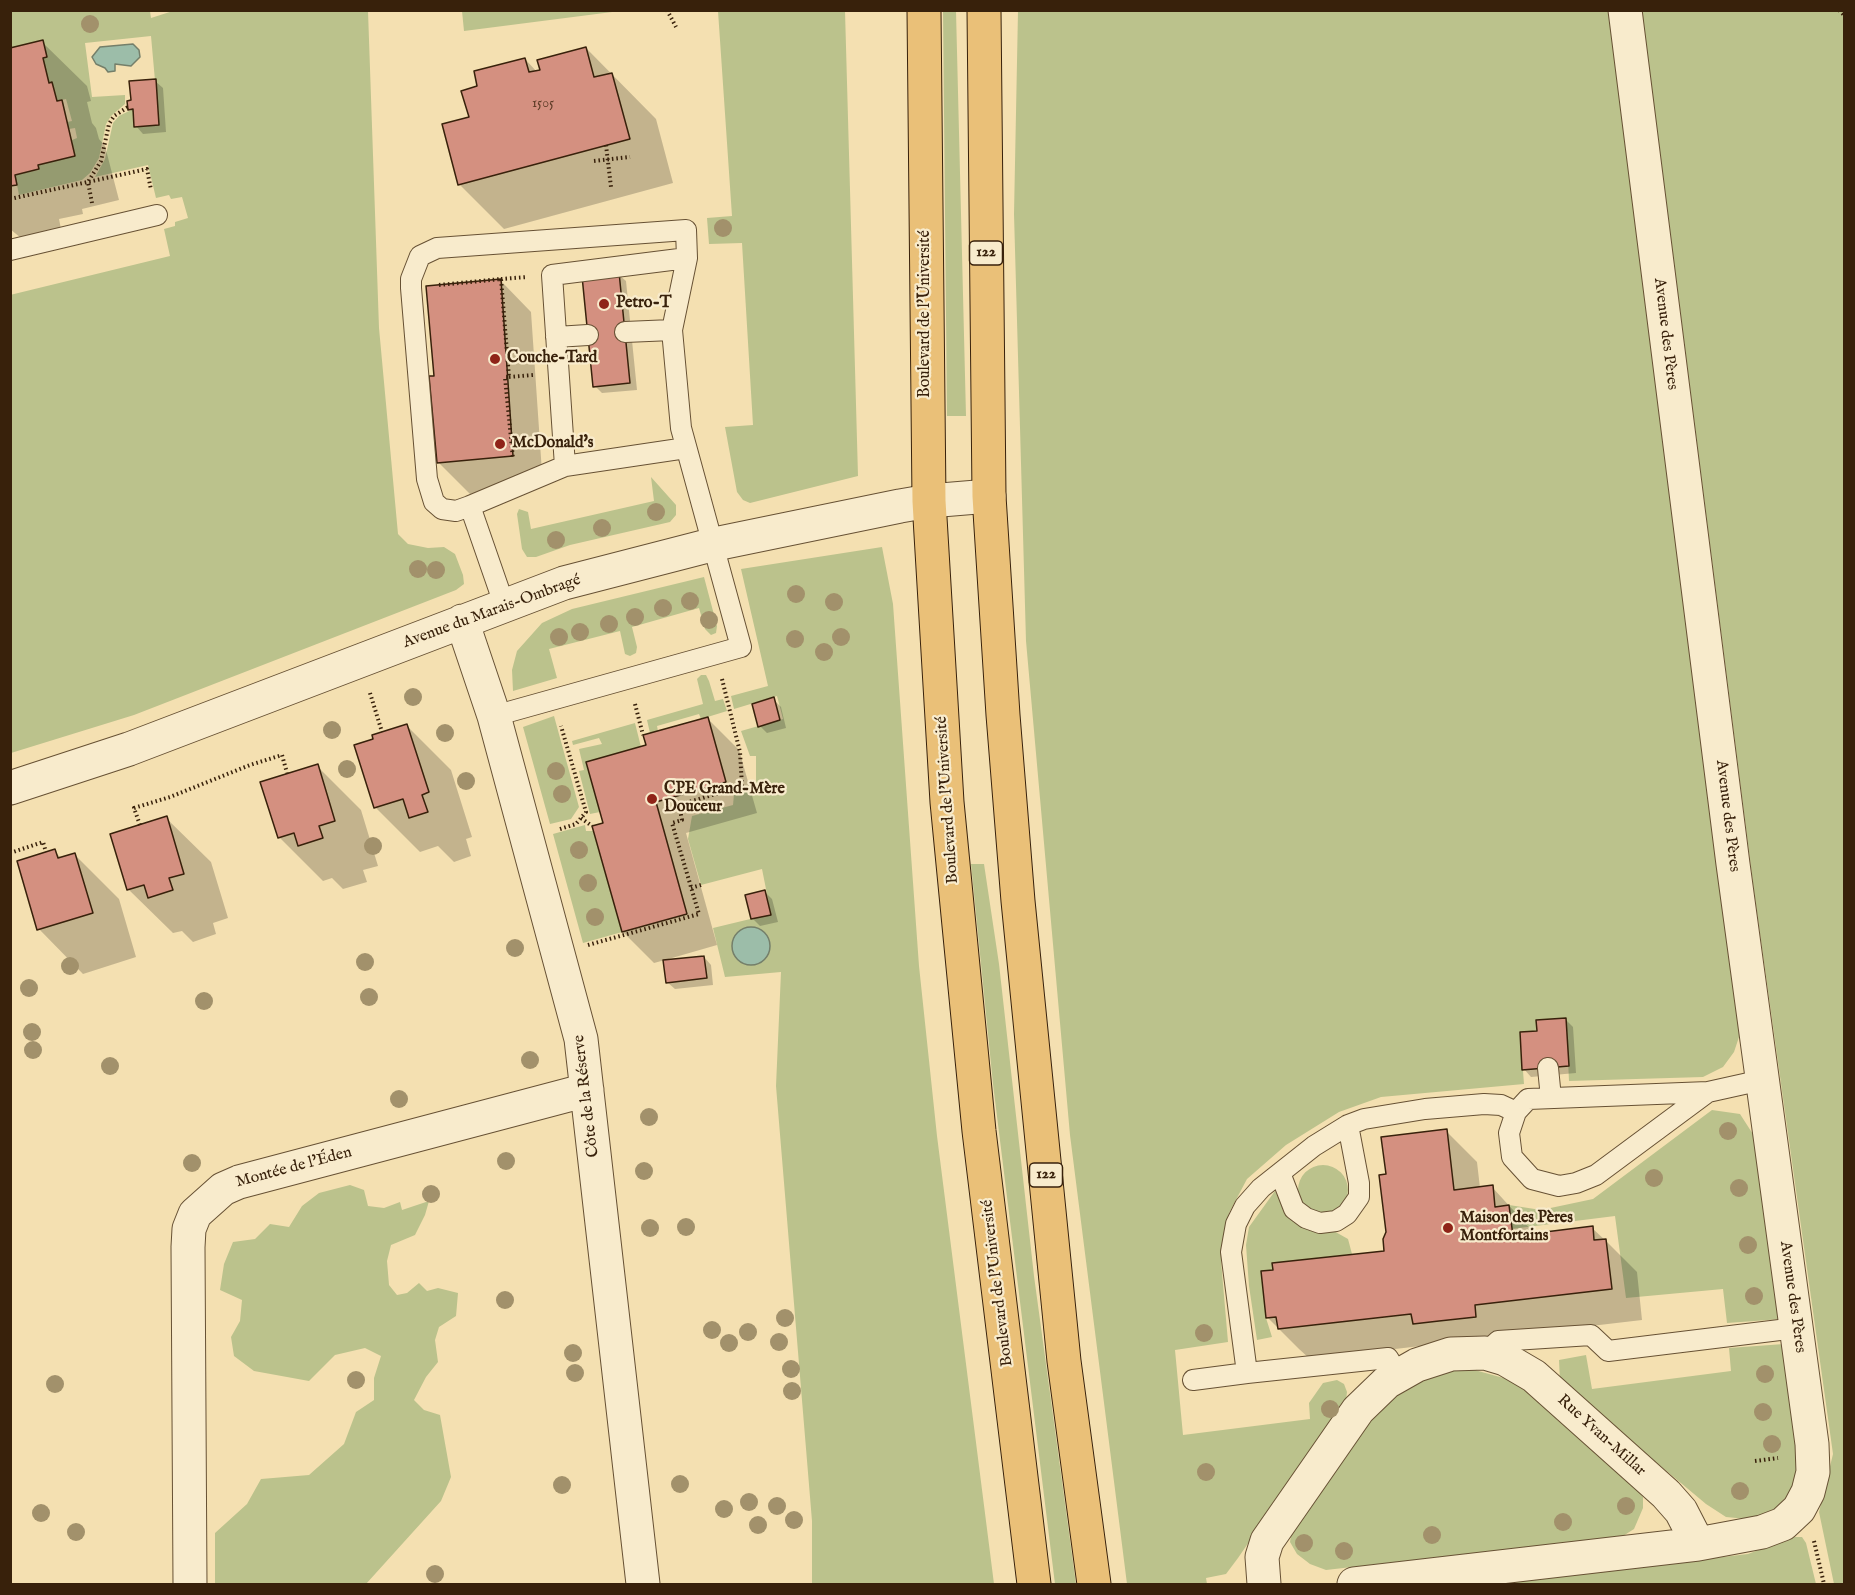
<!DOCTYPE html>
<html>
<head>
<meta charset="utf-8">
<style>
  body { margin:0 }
  #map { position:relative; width:1855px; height:1595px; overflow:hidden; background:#f4e0b1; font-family:"IM FELL English",serif }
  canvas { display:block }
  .frame { position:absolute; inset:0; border:12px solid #38210b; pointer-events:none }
</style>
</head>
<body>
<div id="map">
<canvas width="1855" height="1595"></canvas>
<div class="frame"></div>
</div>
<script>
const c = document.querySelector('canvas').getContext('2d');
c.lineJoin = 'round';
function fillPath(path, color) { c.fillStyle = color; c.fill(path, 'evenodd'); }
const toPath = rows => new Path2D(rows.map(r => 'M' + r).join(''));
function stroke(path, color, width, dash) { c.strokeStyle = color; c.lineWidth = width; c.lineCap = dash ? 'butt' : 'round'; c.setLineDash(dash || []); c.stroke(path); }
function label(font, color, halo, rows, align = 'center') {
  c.font = font + ' "IM FELL English",serif'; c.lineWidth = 4.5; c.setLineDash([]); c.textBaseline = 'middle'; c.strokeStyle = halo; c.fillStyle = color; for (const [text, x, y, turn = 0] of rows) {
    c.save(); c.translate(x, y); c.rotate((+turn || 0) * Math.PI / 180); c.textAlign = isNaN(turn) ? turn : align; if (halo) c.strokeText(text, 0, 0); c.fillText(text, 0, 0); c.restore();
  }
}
fillPath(toPath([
  [176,10,368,11,379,328,398,534,408,544,428,548,444,547,455,554,463,575,464,584,456,590,134,715,11,753,10,295,170,256,164,229,175,226,175,222,188,218,182,197,171,199,169,195,156,198,148,165,95,177,105,159,113,123,119,116,133,109,135,127,159,125,151,36,85,43,92,97,125,95,125,104,111,116,106,124,99,158,90,173,82,180,19,195,15,175,39,170,38,165,75,156,72,140,77,138,75,128,69,129,67,122,72,121,66,99,57,101,52,82,49,83,43,58,47,57,43,40,11,48,11,11,150,11,151,18],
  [462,11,462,10,620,11,464,31],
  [718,11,845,11,858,476,750,503,743,500,737,492,725,427,753,425,742,243,709,244,707,218,732,216],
  [943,11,956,11,966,416,947,416],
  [1018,11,1610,11,1740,1034,1734,1052,1723,1067,1703,1077,1569,1081,1566,1018,1536,1020,1537,1031,1520,1032,1524,1084,1381,1097,1339,1112,1286,1145,1247,1179,1229,1213,1221,1261,1228,1342,1175,1350,1183,1435,1310,1419,1309,1403,1323,1383,1337,1380,1344,1384,1347,1392,1346,1400,1238,1558,1226,1574,1206,1578,1207,1584,1127,1584,1070,1135,1026,641,1014,214],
  [1642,11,1844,11,1844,1584,1834,1584,1819,1512,1833,1454,1754,891],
  [651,477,676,505,676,515,670,522,570,545,536,557,527,557,522,549,517,514,519,509,528,512,531,529,654,501],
  [882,547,893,604,919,966,937,1136,994,1584,812,1584,812,1521,776,1086,781,972,725,977,713,928,771,914,762,869,701,885,688,839,692,816,733,805,734,794,756,788,756,756,750,756,741,731,783,719,777,696,734,709,731,696,768,686,741,569],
  [704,577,717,626,716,633,711,635,705,629,699,608,632,627,637,647,636,653,630,656,625,654,620,631,549,649,557,678,513,691,512,670,517,651,542,623,572,609],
  [701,675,706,675,709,681,715,701,723,699,727,711,701,719,699,714,657,726,658,731,650,733,647,720,703,704,697,679],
  [554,716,579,807,571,819,550,824,523,727],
  [635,723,641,747,600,812,590,814,579,771,584,770,579,749,602,744,599,738,573,745,572,741],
  [585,825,586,831,593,831,622,932,583,943,553,834],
  [971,864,984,864,999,964,1034,1276,1076,1584,1055,1584,993,1084],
  [1712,1110,1740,1114,1758,1142,1782,1319,1727,1323,1723,1289,1626,1298,1615,1216,1511,1229,1509,1205,1541,1210,1593,1199],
  '1298 1190a25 25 0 1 1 50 0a25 25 0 1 1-50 0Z',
  [350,1185,364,1190,368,1206,384,1208,400,1202,402,1210,429,1201,425,1215,415,1235,391,1245,387,1261,389,1285,397,1295,407,1293,419,1283,427,1291,438,1288,458,1293,456,1316,439,1327,435,1340,438,1362,426,1377,414,1400,424,1410,440,1415,451,1477,441,1501,366,1584,215,1584,215,1533,247,1504,261,1479,309,1475,344,1444,356,1412,374,1400,374,1378,381,1356,365,1348,335,1355,309,1381,254,1371,234,1356,231,1337,240,1321,242,1300,220,1290,224,1264,233,1242,255,1239,270,1224,289,1227,302,1206,319,1193],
  [1275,1191,1290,1219,1332,1230,1348,1239,1352,1254,1273,1263,1273,1270,1261,1271,1266,1318,1272,1337,1257,1340,1249,1286,1246,1245,1249,1227],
  [1784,1344,1798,1430,1797,1482,1784,1502,1766,1515,1747,1519,1726,1517,1706,1504,1560,1382,1559,1360,1586,1355,1592,1389,1731,1371,1729,1348],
  [1471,1369,1518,1382,1635,1487,1643,1497,1643,1508,1634,1529,1623,1536,1326,1570,1310,1564,1297,1554,1290,1542,1292,1529,1385,1400,1433,1371],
  [1793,1537,1802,1537,1806,1543,1816,1584,1492,1584,1748,1554]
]), '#bbc28c');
const water = toPath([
  [133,44,139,50,140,57,131,66,115,64,115,71,108,72,105,68,96,64,92,57,100,47,133,44],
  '732 946a19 19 0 1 1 38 0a19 19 0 1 1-38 0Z'
]);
fillPath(water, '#9cbda9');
stroke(water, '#747f6a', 1.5);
fillPath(toPath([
  [42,42,87,86,91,101,87,102,92,123,96,128,99,139,105,146,119,200,82,209,83,214,59,219,61,229,21,238,10,229,10,49],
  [586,48,656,119,673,183,504,229,459,184,470,119,479,87,525,59,537,72],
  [155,81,163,88,166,132,143,134,136,126,135,114,130,109],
  [618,274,626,281,637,390,602,393,595,386],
  [500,280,531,312,543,487,470,494,439,463,436,377],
  [773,699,781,707,786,728,767,733,760,726],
  [708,719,739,750,757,813,686,833,717,945,665,960,704,957,711,965,713,985,675,989,667,982,665,960,654,963,623,932,594,827,605,824,648,746],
  [407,726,451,770,472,837,466,839,471,856,454,862,438,846,420,852,375,807,375,740],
  [317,766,361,810,378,866,363,870,367,882,343,889,332,878,323,881,279,837],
  [166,818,211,862,228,918,213,923,216,934,193,942,182,931,173,933,128,889],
  [54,851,62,859,75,855,119,899,136,957,83,974,39,929],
  [765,892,772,899,778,922,760,926,752,918],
  [1565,1019,1573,1027,1576,1073,1531,1077,1524,1069,1539,1032],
  [1446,1131,1477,1162,1480,1188,1492,1187,1536,1235,1592,1228,1606,1241,1637,1272,1642,1320,1310,1359,1299,1349,1268,1318,1386,1252,1388,1175]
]), '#0003');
const building = toPath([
  [43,40,47,57,43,58,49,83,52,82,57,101,62,100,75,156,38,165,39,169,15,175,17,185,10,186,10,48,43,40],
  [586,47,594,77,612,73,630,139,458,185,442,124,469,117,461,91,477,86,474,71,525,58,529,72,540,70,537,60,586,47],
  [156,79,159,125,134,127,133,109,128,110,127,101,131,100,129,81,156,79],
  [619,272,630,383,593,387,582,276,619,272],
  [501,279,513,456,437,463,429,376,434,376,426,286,501,279],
  [774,697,780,720,758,727,752,704,774,697],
  [708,717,726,782,656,802,687,914,622,932,592,826,603,823,586,762,646,745,643,735,708,717],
  [407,724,429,792,422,795,428,812,409,818,403,799,374,808,354,745,373,739,372,735,407,724],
  [318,764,335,821,319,826,323,838,298,846,294,833,278,838,260,782,318,764],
  [167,816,184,874,169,878,173,890,148,898,144,885,127,890,110,834,167,816],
  [55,849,58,858,75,853,93,913,37,930,17,861,55,849],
  [765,890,771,915,751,919,745,895,765,890],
  [704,956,707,978,666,983,663,960,704,956],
  [1566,1018,1569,1066,1522,1070,1520,1032,1537,1031,1536,1020,1566,1018],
  [1447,1129,1454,1190,1493,1185,1495,1207,1509,1205,1513,1236,1593,1226,1594,1240,1606,1239,1612,1289,1475,1305,1476,1317,1439,1321,1413,1324,1411,1314,1278,1329,1276,1317,1266,1318,1261,1271,1273,1270,1272,1263,1384,1251,1383,1239,1386,1232,1379,1175,1386,1174,1381,1137,1447,1129]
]);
fillPath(building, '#d49080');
stroke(building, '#38210b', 1.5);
const lane = toPath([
  [10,250,157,215],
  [625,332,672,330],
  [556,337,588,335],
  [565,466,552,275,687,258],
  [470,506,456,511,442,509,434,502,427,479,411,288,411,279,420,256,437,248,686,230,687,258,672,330,681,428,741,647,494,716],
  [504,604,470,506,565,466,686,448],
  [1548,1068,1551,1098],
  [1708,1092,1596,1175,1576,1183,1559,1186,1532,1179,1512,1157,1509,1133,1516,1112,1528,1099,1708,1092,1762,1080],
  [1280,1173,1294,1209,1306,1218,1320,1223,1336,1221,1347,1214,1359,1197,1359,1183,1348,1125],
  [1485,1353,1498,1341,1591,1335,1608,1351,1796,1328],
  [1399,1376,1388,1358,1247,1373,1231,1252,1236,1224,1245,1206,1261,1188,1314,1146,1348,1125,1364,1119,1425,1109,1484,1104,1501,1105,1516,1112],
  [1193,1380,1247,1373]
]);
const street = toPath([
  [1625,10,1733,864,1812,1444,1813,1472,1808,1492,1799,1509,1783,1524,1762,1532,1698,1544],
  [462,621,494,716,581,1039,643,1584],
  [10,788,129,749,564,583,715,544,900,506,929,501,989,496],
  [190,1584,188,1247,189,1229,195,1214,223,1189,239,1182,587,1090],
  [1264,1584,1262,1557,1267,1541,1358,1410,1387,1382,1417,1365,1451,1354,1485,1353,1505,1359,1534,1376,1666,1494,1681,1511,1698,1544,1354,1584]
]);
const primary = toPath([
  [924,10,929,501,947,802,979,1131,1034,1584],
  [984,10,989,496,1003,715,1018,901,1064,1361,1094,1584]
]);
stroke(lane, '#675134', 22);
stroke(street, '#675134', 35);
stroke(primary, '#38210b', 35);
stroke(toPath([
  [667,10,676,27],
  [1839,10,1844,15],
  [606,145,611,187],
  [594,161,630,157],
  [10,199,147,169,151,190],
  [92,203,88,182,101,161,109,124,114,116,128,107],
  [501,279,527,277],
  [439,285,501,279,509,377,505,377,513,459],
  [509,377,533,375],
  [370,693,382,732],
  [635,704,643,735],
  [581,818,592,826],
  [140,825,134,808,170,797,250,765,282,755,287,773],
  [560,829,576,824,586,812,561,726],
  [10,853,43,842,46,852],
  [691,888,701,885],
  [588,945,699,914,672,823,682,820,679,805,742,786,740,752,722,679],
  [1755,1461,1778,1458],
  [1814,1541,1824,1584]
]), '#38210b', 4, [1.5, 3]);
stroke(lane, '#f8ebcc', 20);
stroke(street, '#f8ebcc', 33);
stroke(primary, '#eac078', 33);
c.fillStyle = '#a2916b';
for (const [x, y] of [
  [90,24],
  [723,228],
  [656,512],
  [602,528],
  [556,540],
  [418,569],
  [436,570],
  [796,594],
  [690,601],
  [834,602],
  [663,608],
  [635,617],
  [709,620],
  [609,624],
  [580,632],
  [559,637],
  [841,637],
  [795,639],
  [824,652],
  [413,697],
  [332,730],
  [445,733],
  [347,769],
  [556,771],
  [466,781],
  [562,794],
  [373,846],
  [579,850],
  [588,883],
  [595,917],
  [515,948],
  [365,962],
  [70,966],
  [29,988],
  [369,997],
  [204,1001],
  [32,1032],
  [33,1050],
  [530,1060],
  [110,1066],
  [399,1099],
  [649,1117],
  [1728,1131],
  [506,1161],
  [192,1163],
  [644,1171],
  [1654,1178],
  [1739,1188],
  [431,1194],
  [686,1227],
  [650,1228],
  [1748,1245],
  [1754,1296],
  [505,1300],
  [785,1318],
  [712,1330],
  [748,1332],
  [1204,1333],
  [779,1342],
  [729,1343],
  [573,1353],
  [791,1369],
  [575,1373],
  [1765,1374],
  [356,1380],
  [55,1384],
  [792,1391],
  [1330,1409],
  [1763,1412],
  [1772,1444],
  [1206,1472],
  [680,1484],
  [562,1485],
  [1740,1491],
  [749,1502],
  [777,1506],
  [1626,1506],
  [724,1509],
  [41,1513],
  [794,1520],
  [1563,1522],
  [758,1525],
  [76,1532],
  [1432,1535],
  [1304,1543],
  [1344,1551],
  [435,1574]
]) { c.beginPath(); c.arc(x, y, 9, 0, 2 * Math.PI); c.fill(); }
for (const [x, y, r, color] of [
  [604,304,6,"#8f2418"],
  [495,359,6,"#8f2418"],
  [500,444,6,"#8f2418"],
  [652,799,6,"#8f2418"],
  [1448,1228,6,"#8f2418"]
]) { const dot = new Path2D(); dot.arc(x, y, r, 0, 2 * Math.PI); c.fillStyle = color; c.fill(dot); stroke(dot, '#f8ebcc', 2); }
label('14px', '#5f3d28', null, [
  ["1505",543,104]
]);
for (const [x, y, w] of [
  [986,253,33],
  [1046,1175,33]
]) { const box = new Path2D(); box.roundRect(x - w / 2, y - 12, w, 24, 4.5); c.fillStyle = '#f8ebcc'; c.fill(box); stroke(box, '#38210b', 1.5); }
label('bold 15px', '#38210b', null, [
  ["122",986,253],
  ["122",1046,1175]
]);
label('bold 16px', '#38210b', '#f8ebcc', [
  ["Petro-T",616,304],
  ["Couche-Tard",507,359],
  ["McDonald's",512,444],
  ["CPE Grand-Mère",664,790],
  ["Douceur",664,808],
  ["Maison des Pères",1460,1219],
  ["Montfortains",1460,1237]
], 'left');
label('16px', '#38210b', '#f8ebcc', [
  ["Boulevard de l'Université",926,314,-90],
  ["Avenue des Pères",1665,334,83],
  ["Avenue du Marais-Ombragé",492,612,-20],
  ["Boulevard de l'Université",948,800,-94],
  ["Avenue des Pères",1727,816,83],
  ["Côte de la Réserve",587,1096,-97],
  ["Montée de l'Éden",294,1168,-15],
  ["Boulevard de l'Université",998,1283,-97],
  ["Avenue des Pères",1792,1297,82],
  ["Rue Yvan-Millar",1601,1436,42]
]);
</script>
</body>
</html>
